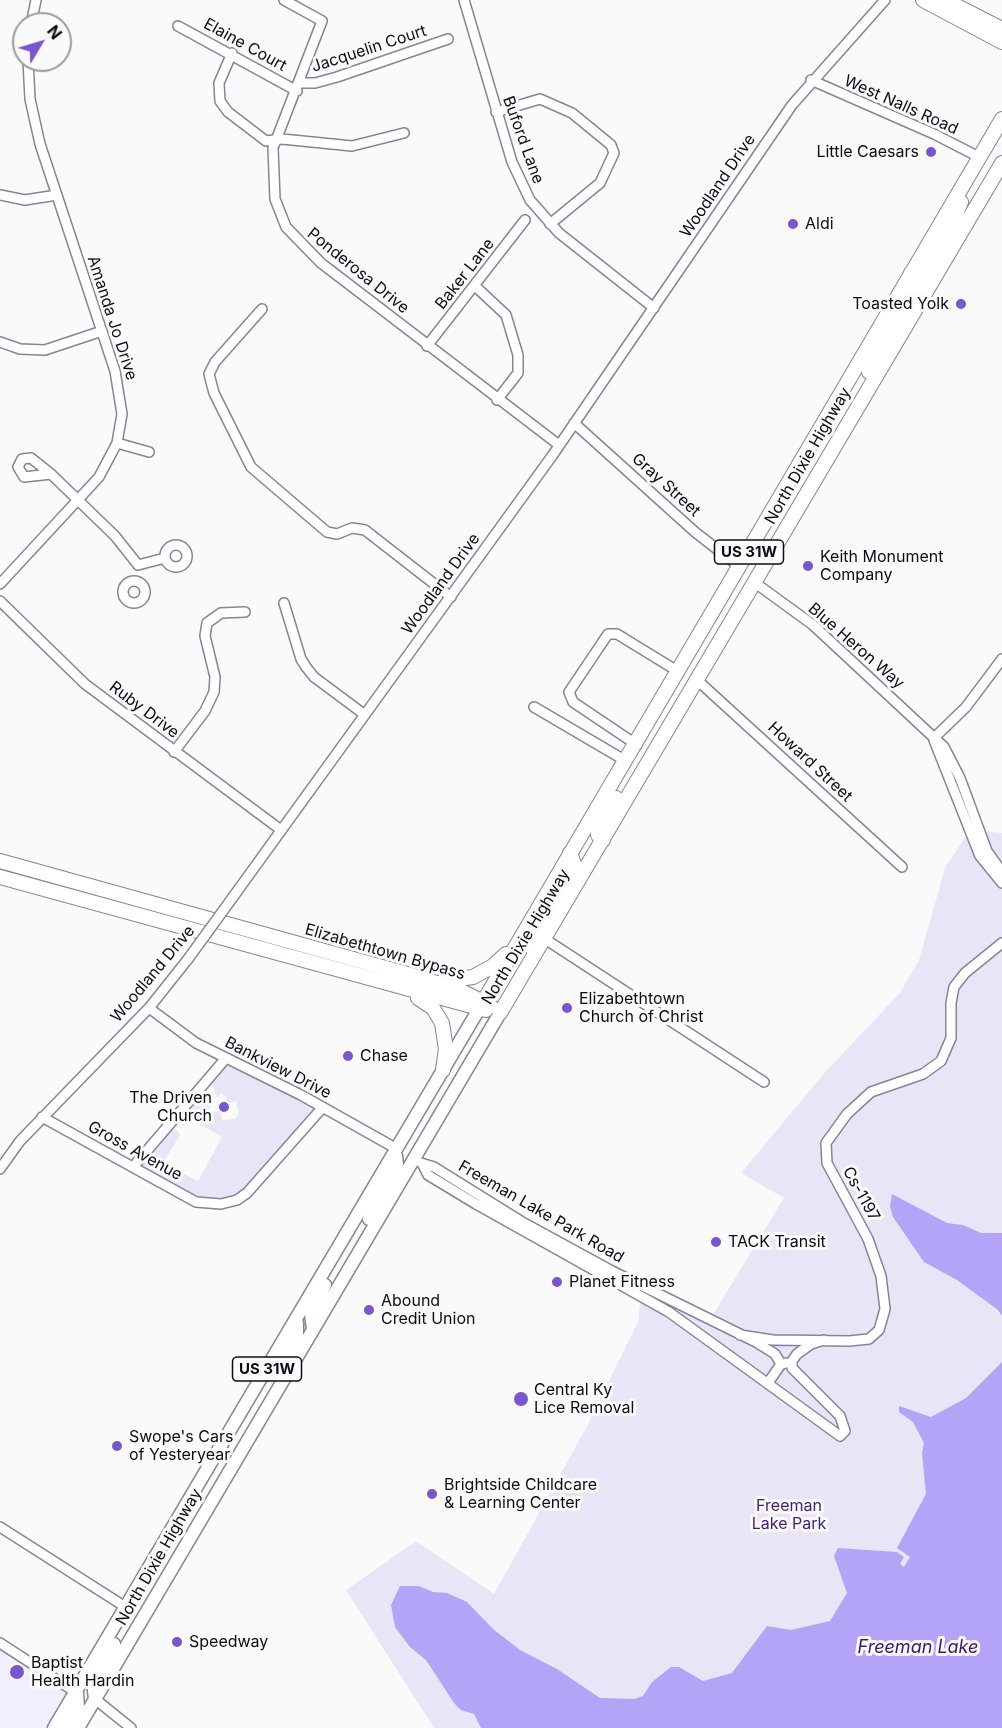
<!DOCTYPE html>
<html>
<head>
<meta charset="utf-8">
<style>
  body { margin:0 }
  #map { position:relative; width:1002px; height:1728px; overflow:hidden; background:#fafafa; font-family:Inter,sans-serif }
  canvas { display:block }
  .north { position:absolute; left:12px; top:12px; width:60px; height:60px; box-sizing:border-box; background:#fafafa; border:2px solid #9b9b9e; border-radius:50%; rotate:52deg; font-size:16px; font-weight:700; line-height:24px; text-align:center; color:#0d0c15 }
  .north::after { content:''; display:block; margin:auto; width:21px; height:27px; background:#7756d0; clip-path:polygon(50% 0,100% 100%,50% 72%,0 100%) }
</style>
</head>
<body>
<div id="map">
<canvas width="1002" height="1728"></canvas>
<div class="north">N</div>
</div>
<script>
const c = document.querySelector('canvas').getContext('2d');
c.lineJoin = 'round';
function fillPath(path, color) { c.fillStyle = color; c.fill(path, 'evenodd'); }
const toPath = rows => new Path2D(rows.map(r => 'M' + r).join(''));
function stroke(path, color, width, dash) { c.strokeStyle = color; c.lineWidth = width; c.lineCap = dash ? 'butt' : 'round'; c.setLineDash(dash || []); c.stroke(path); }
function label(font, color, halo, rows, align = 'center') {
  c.font = font + ' Inter,sans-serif'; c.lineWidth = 6; c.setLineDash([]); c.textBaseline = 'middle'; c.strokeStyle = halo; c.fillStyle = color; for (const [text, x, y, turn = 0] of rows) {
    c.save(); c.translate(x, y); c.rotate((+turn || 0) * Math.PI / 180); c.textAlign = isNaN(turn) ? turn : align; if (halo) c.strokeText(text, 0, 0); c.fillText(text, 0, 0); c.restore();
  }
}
fillPath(toPath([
  [0,1650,67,1694,47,1728,0,1728]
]), '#f1effe');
fillPath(toPath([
  [977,830,1002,833,1002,1728,434,1728,346,1590,416,1541,494,1594,586,1428,638,1322,641,1294,648,1287,712,1316,784,1198,741,1173,827,1070,900,993,919,960,945,868,969,831],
  [226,1065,303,1101,313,1106,314,1110,247,1187,223,1200,203,1199,139,1164,171,1129,177,1130,180,1135,163,1163,198,1181,222,1137,190,1119,183,1126,179,1122,179,1118,194,1102,210,1105,210,1109,214,1112,221,1111,222,1120,235,1119,239,1113,236,1101,227,1103,226,1096,221,1093,217,1098,212,1082]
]), '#e8e6f6');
fillPath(toPath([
  [892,1194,947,1223,963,1225,981,1233,1002,1233,1002,1316,998,1310,957,1280,924,1262,893,1217,890,1206],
  [1002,1362,1002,1728,481,1728,474,1714,461,1710,454,1703,426,1660,410,1647,395,1627,391,1605,400,1586,419,1586,433,1592,447,1593,467,1602,493,1629,520,1650,557,1669,600,1698,634,1699,643,1696,652,1682,671,1667,679,1667,703,1681,732,1673,767,1626,791,1630,830,1621,847,1593,834,1556,838,1548,897,1552,904,1557,900,1564,904,1567,910,1557,897,1548,926,1494,922,1453,924,1443,913,1422,899,1412,899,1406,931,1417,966,1398]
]), '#b3a4f8');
const minor = toPath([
  [284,0,322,21,273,148,275,199,286,227,321,263,559,445],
  [464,0,512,162,530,200,559,233,654,308],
  [31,24,36,0],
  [178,26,297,91],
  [232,53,219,83,220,101,228,112,266,141,282,139,352,146,404,133],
  [811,80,934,134,979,157],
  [300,83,315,83,337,77,448,39],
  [496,112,540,99,572,113,611,145,614,153,600,183,550,224],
  [0,195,25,200,57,195],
  [475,286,506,315,518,355,518,373,497,400],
  [262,309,215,362,209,374,214,393,251,467,327,532,337,534,352,528,365,530,451,597],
  [0,342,20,349,45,350,102,331],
  [427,346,525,220],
  [574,423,695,532,740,567],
  [117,443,149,452],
  [51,474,31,458,22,459,18,467,24,477,51,474,115,536,138,565],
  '165 556a11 11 0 1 1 22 0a11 11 0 1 1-22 0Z',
  [138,565,165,558],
  '123 592a11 11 0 1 1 22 0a11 11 0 1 1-22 0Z',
  [754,582,813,625,944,747,960,778,987,851,1002,872],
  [0,584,99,477,117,443,122,414,115,371,40,144,30,99,28,60],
  [0,601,85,684,281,830],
  [284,603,301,659,306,667,314,677,365,715],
  [696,679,902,867],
  [534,707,626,761],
  [934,738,966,707,1002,659],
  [934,740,980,856,1002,883],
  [637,745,573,702,569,692,608,634,617,634,679,672],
  [174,752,205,711,214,692,215,677,205,636,207,623,221,613,245,612],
  [233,897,552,456,792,105,885,0],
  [545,939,764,1082],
  [149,1008,196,1043,301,1095,397,1149],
  [42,1117,196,1202,221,1204,237,1200,247,1193,323,1107],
  [421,1163,434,1167,524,1223,612,1271,756,1342,775,1354,781,1364],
  [423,1165,428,1175,476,1204,669,1312,840,1436,845,1431,840,1416,792,1368,792,1361,797,1354,811,1344,824,1340],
  [133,1167,226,1058],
  [0,1169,20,1141,149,1008,188,959],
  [740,1335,773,1340,849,1341,869,1339,879,1330,885,1309,881,1276,868,1239,827,1163,826,1143,847,1114,871,1092,923,1074,941,1061,951,1038,951,1003,954,987,965,973,1002,943],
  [768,1383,781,1364,786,1363],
  [0,1527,127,1608],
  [0,1643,77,1693],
  [95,1699,131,1728]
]);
const major = toPath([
  [369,1219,397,1164,396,1156],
  [313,1329,311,1314,325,1285],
  [278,1373,297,1334,297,1323],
  [95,1699,93,1682,114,1644],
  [54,1728,479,1009],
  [66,1728,78,1708,77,1693],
  [78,1728,500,1013]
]);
const highway = toPath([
  [923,0,1002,42],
  [945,0,1002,29],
  [921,299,922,279,946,238,961,202],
  [869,372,912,293,914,286,911,273],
  [603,840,598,835,598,828,616,798],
  [0,861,411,975,459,990,491,1006],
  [0,877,486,1010],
  [531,947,572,870,574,864,570,853],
  [443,981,473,977,493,966,506,954],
  [418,998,433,1008,442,1023,446,1049,443,1070],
  [479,1009,1002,119],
  [500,1013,1002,163]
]);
stroke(minor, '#86839c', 12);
stroke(major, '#86839c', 15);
stroke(highway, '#86839c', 16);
stroke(minor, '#fff', 9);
stroke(major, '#fff', 12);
stroke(highway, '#fff', 14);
const minorBridge = toPath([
  [188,959,233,897]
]);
stroke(minorBridge, '#86839c', 12, []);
stroke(minorBridge, '#fff', 9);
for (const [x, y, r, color] of [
  [931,152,6,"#7756d0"],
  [793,224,6,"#7756d0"],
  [961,304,6,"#7756d0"],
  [808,566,6,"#7756d0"],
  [567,1008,6,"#7756d0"],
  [348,1056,6,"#7756d0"],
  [224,1107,6,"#7756d0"],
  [716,1242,6,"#7756d0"],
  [557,1282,6,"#7756d0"],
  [369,1310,6,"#7756d0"],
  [521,1399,8,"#7756d0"],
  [117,1446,6,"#7756d0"],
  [432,1494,6,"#7756d0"],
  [177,1642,6,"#7756d0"],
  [17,1672,8,"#7756d0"]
]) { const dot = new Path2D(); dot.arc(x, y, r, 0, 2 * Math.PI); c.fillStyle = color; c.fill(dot); stroke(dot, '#fafafa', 2); }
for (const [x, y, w] of [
  [749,552,69],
  [267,1369,69]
]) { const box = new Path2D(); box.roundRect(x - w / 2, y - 12, w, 24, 4.5); c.fillStyle = '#fafafa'; c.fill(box); stroke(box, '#0d0c15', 1.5); }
label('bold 15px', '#0d0c15', null, [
  ["US 31W",749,552],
  ["US 31W",267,1369]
]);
label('16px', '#0d0c15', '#fafafa', [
  ["Elaine Court",245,45,29],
  ["Jacquelin Court",369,49,-18],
  ["West Nalls Road",901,105,24],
  ["Buford Lane",523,140,70],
  ["Woodland Drive",718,186,-56],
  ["Ponderosa Drive",358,271,39],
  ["Baker Lane",465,274,-52],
  ["Amanda Jo Drive",112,318,72],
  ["North Dixie Highway",808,456,-60],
  ["Gray Street",666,485,42],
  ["Woodland Drive",441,584,-54],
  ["Blue Heron Way",856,646,41],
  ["Ruby Drive",144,710,37],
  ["Howard Street",810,762,43],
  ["North Dixie Highway",526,937,-59],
  ["Elizabethtown Bypass",385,952,16],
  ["Woodland Drive",153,974,-50],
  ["Bankview Drive",278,1068,27],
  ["Gross Avenue",135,1151,29],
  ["Cs-1197",861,1194,61],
  ["Freeman Lake Park Road",541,1212,30],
  ["North Dixie Highway",159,1557,-60]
]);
label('16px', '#0d0c15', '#fafafa', [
  ["Little Caesars",919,152,"right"],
  ["Aldi",805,224],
  ["Toasted Yolk",949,304,"right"],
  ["Keith Monument",820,557],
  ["Company",820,575],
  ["Elizabethtown",579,999],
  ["Church of Christ",579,1017],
  ["Chase",360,1056],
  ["The Driven",212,1098,"right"],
  ["Church",212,1116,"right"],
  ["TACK Transit",728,1242],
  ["Planet Fitness",569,1282],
  ["Abound",381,1301],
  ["Credit Union",381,1319],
  ["Central Ky",534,1390],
  ["Lice Removal",534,1408],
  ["Swope's Cars",129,1437],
  ["of Yesteryear",129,1455],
  ["Brightside Childcare",444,1485],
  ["& Learning Center",444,1503],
  ["Speedway",189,1642],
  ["Baptist",31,1663],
  ["Health Hardin",31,1681]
], 'left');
label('16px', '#412282', '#fafafa', [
  ["Freeman",789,1506],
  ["Lake Park",789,1524]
]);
label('italic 18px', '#391777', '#fafafa', [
  ["Freeman Lake",918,1648]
]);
</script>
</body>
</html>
